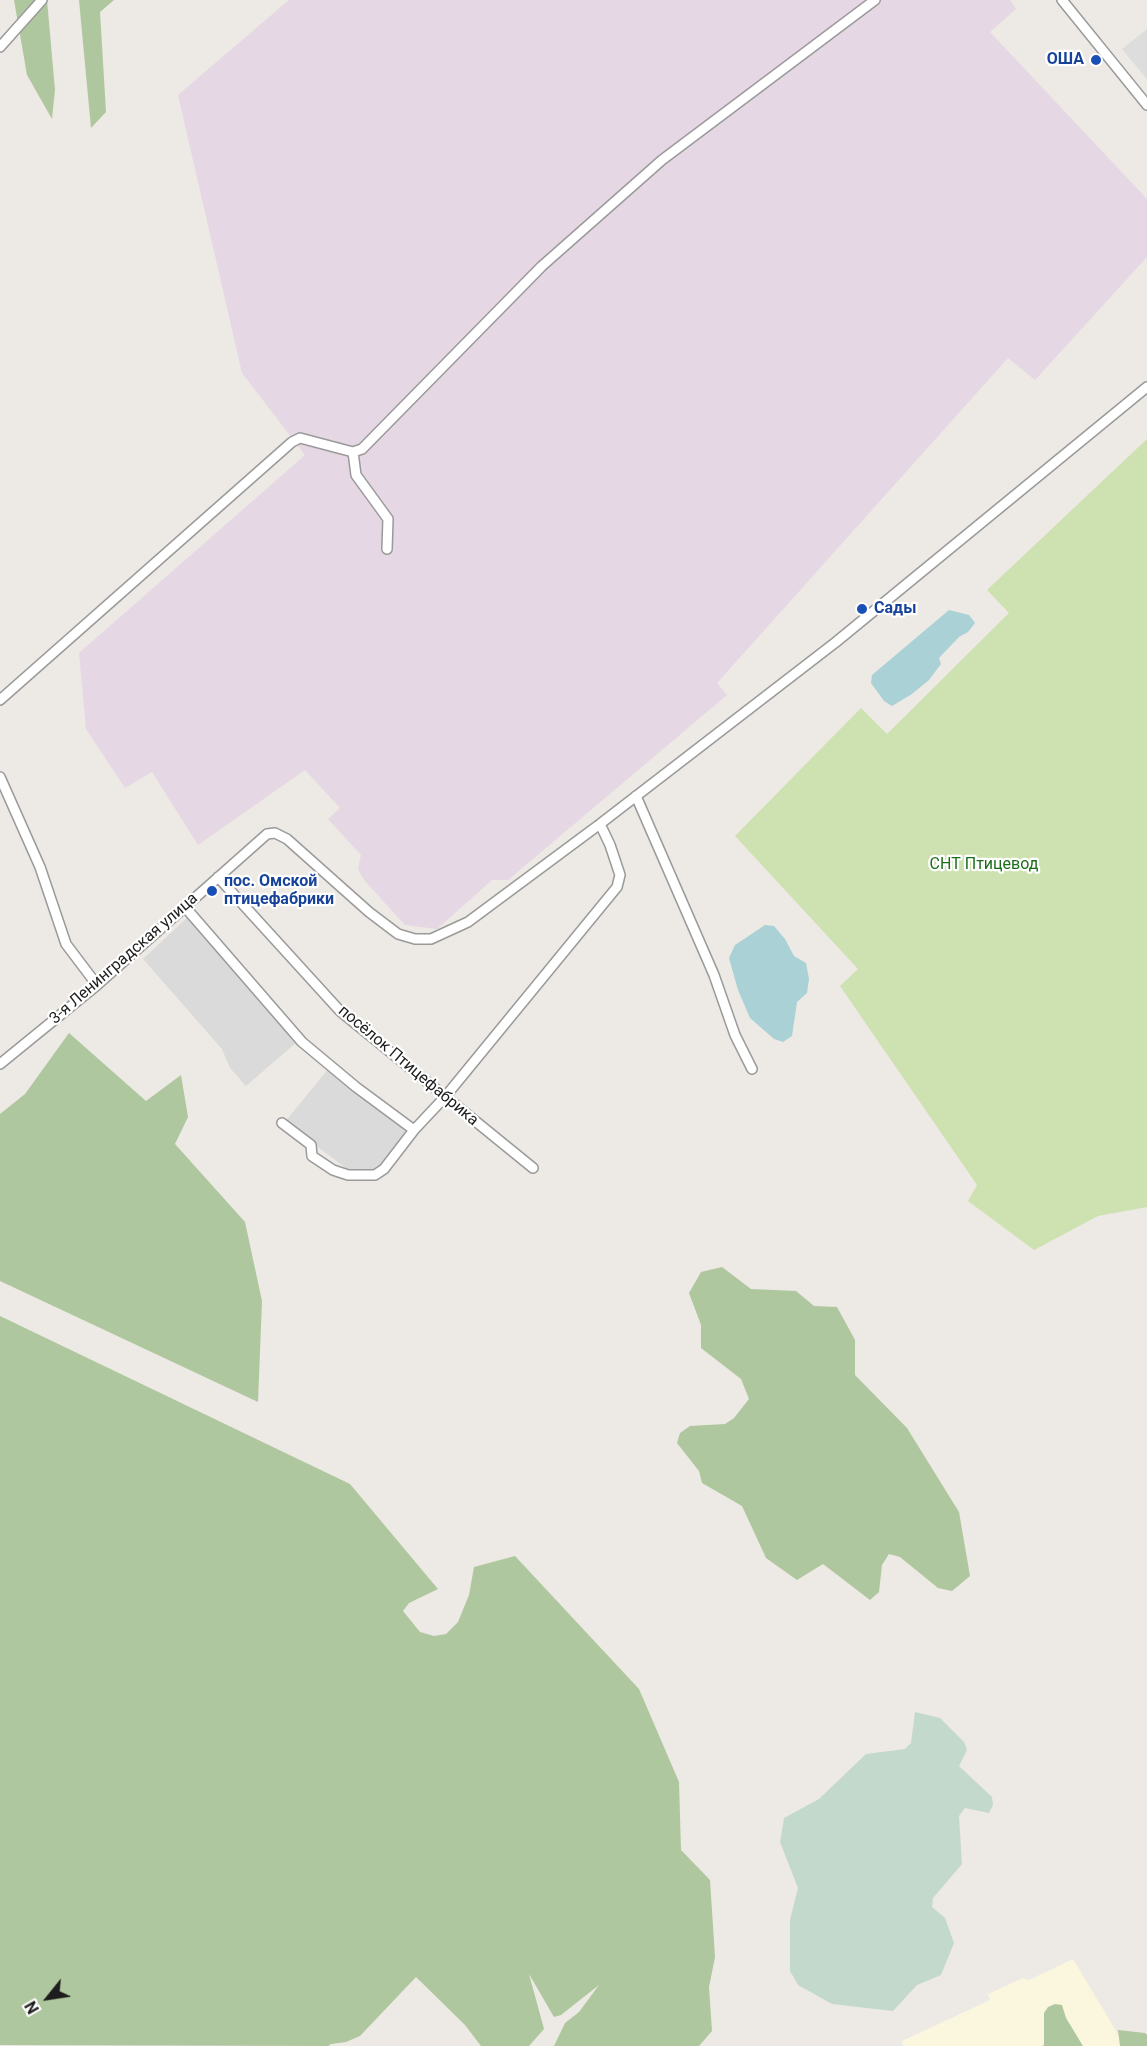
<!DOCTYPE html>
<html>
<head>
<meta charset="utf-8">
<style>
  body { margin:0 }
  #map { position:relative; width:1147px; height:2046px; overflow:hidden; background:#ede9e4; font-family:Roboto,sans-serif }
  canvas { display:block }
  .north { position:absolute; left:18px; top:1968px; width:60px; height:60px; -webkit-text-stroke:4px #fff; paint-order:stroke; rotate:240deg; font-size:16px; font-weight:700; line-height:24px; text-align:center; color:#1d1d1d }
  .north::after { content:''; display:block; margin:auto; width:21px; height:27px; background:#1d1d1d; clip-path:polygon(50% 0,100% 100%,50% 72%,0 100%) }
</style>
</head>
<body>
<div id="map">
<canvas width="1147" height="2046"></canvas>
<div class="north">N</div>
</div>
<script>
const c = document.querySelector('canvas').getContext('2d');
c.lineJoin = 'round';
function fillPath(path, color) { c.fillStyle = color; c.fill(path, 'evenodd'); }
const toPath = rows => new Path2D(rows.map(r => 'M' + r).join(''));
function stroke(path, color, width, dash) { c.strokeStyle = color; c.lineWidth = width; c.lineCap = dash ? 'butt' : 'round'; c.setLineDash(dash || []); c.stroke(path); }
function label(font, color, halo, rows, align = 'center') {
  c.font = font + ' Roboto,sans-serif'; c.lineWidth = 4.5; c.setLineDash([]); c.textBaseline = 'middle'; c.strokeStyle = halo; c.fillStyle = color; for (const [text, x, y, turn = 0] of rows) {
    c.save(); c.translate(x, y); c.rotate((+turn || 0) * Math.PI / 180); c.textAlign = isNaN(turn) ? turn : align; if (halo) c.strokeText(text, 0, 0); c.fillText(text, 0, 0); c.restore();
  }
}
fillPath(toPath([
  [189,916,298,1041,246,1086,230,1068,222,1049,143,959],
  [328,1069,410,1130,381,1169,372,1172,351,1172,285,1122]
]), '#dbdada');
fillPath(toPath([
  [289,0,1010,0,1016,9,990,32,1147,199,1147,257,1035,380,1008,358,717,683,727,695,508,880,492,880,437,929,405,925,364,880,358,869,361,855,328,819,340,808,305,770,198,845,152,772,125,788,86,729,79,653,305,455,242,373,178,95]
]), '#e5d7e4');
fillPath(toPath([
  [1073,1959,1125,2046,903,2046,902,2041,990,2000,988,1994,1023,1978,1029,1980]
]), '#fbf7df');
fillPath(toPath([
  [1147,439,1147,1207,1098,1216,1034,1250,968,1201,977,1185,840,986,858,969,735,836,861,708,887,734,1009,613,987,590]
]), '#cee1b0');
fillPath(toPath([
  [14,0,47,0,55,90,52,119,27,75],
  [79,0,114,0,100,12,106,112,91,128],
  [69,1033,146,1101,181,1075,188,1117,175,1144,245,1222,262,1301,258,1402,0,1281,0,1114,25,1094],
  [722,1267,751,1289,796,1291,814,1306,837,1307,855,1340,855,1375,907,1428,959,1512,970,1576,952,1591,938,1588,900,1557,889,1554,882,1565,879,1592,870,1600,823,1564,797,1580,766,1558,742,1506,702,1483,699,1471,677,1443,680,1433,690,1426,725,1424,734,1418,749,1399,741,1379,701,1348,701,1325,689,1293,701,1272],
  [0,1316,350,1484,438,1589,409,1603,403,1611,420,1632,434,1636,446,1634,458,1622,469,1595,474,1567,515,1556,639,1689,679,1782,681,1850,710,1880,715,1957,709,1987,712,2031,699,2046,554,2046,565,2023,579,2012,599,1985,561,2015,554,2017,529,1974,544,2029,529,2046,481,2046,465,2025,416,1977,360,2036,346,2042,331,2044,328,2046,0,2045],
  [1055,2004,1062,2005,1066,2018,1083,2046,1042,2046,1044,2045,1044,2013,1048,2007],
  [1118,2030,1145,2033,1147,2035,1147,2046,1120,2046]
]), '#afc79e');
fillPath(toPath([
  [915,1712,940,1718,964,1742,967,1750,959,1766,992,1797,993,1805,989,1813,965,1808,959,1816,962,1864,933,1898,932,1907,945,1918,954,1943,941,1975,917,1985,893,2011,832,2004,798,1985,790,1971,790,1920,798,1888,780,1842,784,1818,819,1799,866,1754,905,1749,911,1743]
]), '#c3d9cc');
fillPath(toPath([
  [1147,29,1147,79,1122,49]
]), '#ddd');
fillPath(toPath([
  [949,610,969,615,975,623,968,632,959,637,939,658,941,664,929,680,912,694,892,706,884,701,871,683,872,675],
  [765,925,774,926,785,939,794,956,806,963,809,979,807,993,797,1002,792,1036,783,1042,774,1039,750,1018,738,990,729,958,735,945]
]), '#aad1d5');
const minor = toPath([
  [1062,0,1147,105],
  [0,47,42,0],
  [353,452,356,475,388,519,387,549],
  [0,700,292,442,300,438,353,452,362,449,542,266,662,160,875,0],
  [0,777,40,867,66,944,97,985],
  [636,796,714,975,735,1035,752,1069],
  [218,877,340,1011,533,1168],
  [185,907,302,1042,356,1087,414,1130],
  [0,1064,97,985,267,834,275,833,287,839,369,912,398,934,415,939,431,939,468,922,600,824,836,642,1147,387],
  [282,1123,311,1145,312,1156,333,1170,348,1175,375,1175,384,1169,414,1130,445,1097,617,887,620,875,610,845,600,824]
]);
stroke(minor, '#9a9a9a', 12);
stroke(minor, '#fff', 9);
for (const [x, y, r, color] of [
  [1096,60,6,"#1a4fb4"],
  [862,609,6,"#1a4fb4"],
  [212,891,6,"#1a4fb4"]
]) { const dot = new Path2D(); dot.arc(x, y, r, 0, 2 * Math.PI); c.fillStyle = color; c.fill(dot); stroke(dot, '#fff', 2); }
label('bold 16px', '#164399', '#fff', [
  ["ОША",1084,60,"right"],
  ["Сады",874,609],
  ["пос. Омской",224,882],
  ["птицефабрики",224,900]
], 'left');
label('16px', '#1c6d19', '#fff', [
  ["СНТ Птицевод",984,865]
]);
label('16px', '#1d1d1d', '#fff', [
  ["3-я Ленинградская улица",124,959,-41],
  ["посёлок Птицефабрика",408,1066,40]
]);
</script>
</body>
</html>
